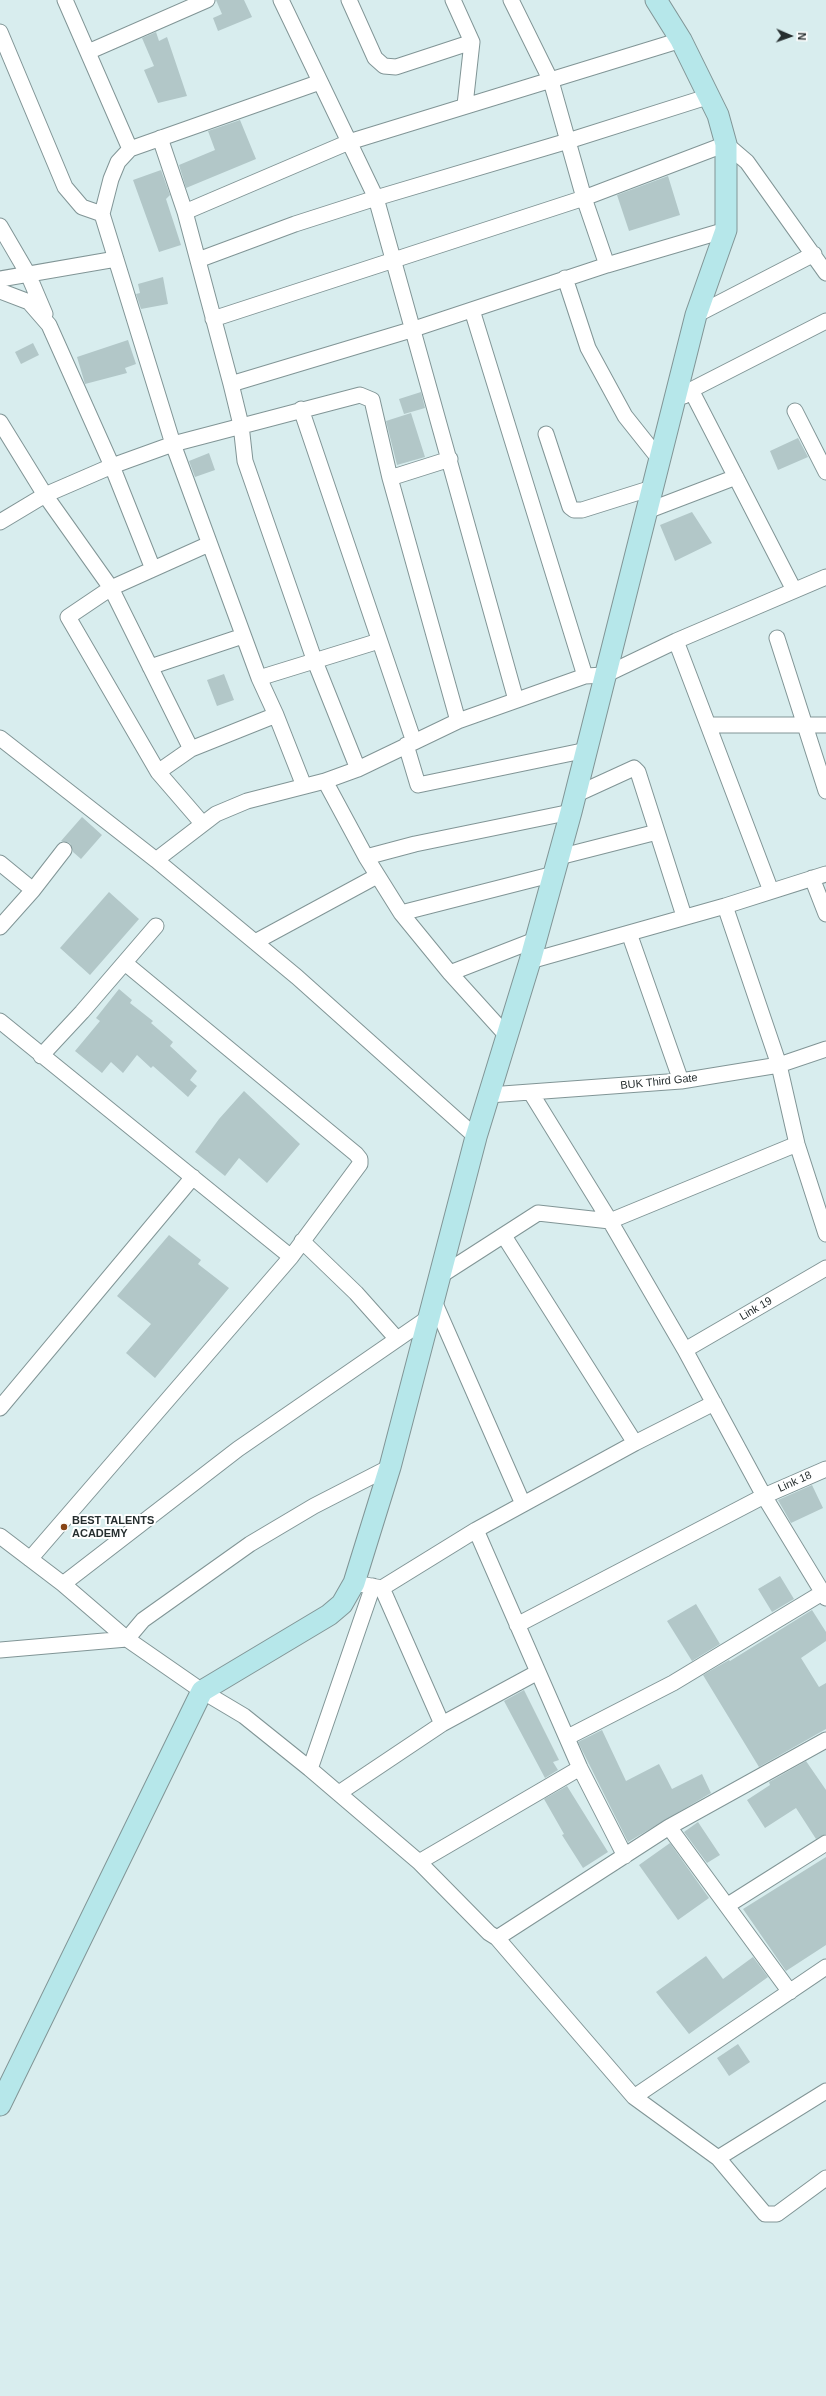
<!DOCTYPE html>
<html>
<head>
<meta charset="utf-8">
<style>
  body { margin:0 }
  #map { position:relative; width:826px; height:2396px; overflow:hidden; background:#d8edee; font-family:Helvetica,sans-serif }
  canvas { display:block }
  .north { position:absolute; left:770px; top:16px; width:40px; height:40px; -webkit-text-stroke:3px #fff; paint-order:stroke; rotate:92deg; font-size:11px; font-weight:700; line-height:16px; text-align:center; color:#262e2f }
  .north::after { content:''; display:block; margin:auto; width:14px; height:18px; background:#262e2f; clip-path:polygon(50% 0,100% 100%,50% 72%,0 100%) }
</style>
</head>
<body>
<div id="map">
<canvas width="826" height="2396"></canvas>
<div class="north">N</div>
</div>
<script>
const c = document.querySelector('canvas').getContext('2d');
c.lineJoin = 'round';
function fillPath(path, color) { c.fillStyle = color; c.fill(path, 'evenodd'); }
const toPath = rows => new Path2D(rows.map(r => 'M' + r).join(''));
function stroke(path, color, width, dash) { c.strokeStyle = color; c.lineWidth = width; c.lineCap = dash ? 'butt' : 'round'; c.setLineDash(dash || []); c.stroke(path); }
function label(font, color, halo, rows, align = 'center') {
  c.font = font + ' Helvetica,sans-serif'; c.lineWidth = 4; c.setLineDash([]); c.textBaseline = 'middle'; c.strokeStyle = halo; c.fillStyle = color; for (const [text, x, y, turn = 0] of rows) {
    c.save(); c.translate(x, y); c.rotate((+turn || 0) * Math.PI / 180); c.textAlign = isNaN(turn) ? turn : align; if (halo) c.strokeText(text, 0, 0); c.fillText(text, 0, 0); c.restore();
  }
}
fillPath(toPath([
  [216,0,244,0,252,17,218,31,213,18,222,14],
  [156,32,159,41,167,37,187,96,158,103,144,70,154,66,142,38],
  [240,120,256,159,186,188,179,165,215,150,208,131],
  [161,170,170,195,166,199,181,245,159,252,133,180],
  [668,176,680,215,629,231,617,195],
  [163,277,168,304,141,309,136,294,140,293,138,284],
  [128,340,136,364,125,368,127,373,85,384,77,357],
  [33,343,39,355,21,364,15,352],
  [421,392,425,408,404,414,399,399],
  [411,413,425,457,397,465,386,421],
  [798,438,808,457,778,470,770,451],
  [209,453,215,470,195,477,189,461],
  [692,512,712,543,675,561,660,525],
  [224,674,234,700,217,706,207,680],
  [82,817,102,835,81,859,73,852,70,843,61,841],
  [109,892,139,919,90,975,60,948],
  [119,989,132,1000,130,1003,153,1021,151,1023,173,1042,170,1046,197,1071,190,1080,197,1086,188,1097,153,1066,151,1068,137,1055,123,1073,111,1062,102,1073,75,1051,100,1021,96,1018],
  [244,1091,300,1144,267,1183,239,1158,225,1176,195,1152,219,1119],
  [169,1235,201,1260,198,1264,229,1288,155,1378,126,1353,151,1324,117,1296],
  [812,1485,823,1508,791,1523,778,1500],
  [780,1576,794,1599,772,1612,758,1589],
  [696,1604,720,1644,692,1661,667,1621],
  [812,1610,826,1632,826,1641,801,1658,819,1687,826,1683,826,1729,759,1767,703,1675,729,1660,730,1661],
  [524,1690,559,1760,553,1762,558,1770,545,1778,504,1701],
  [602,1730,626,1781,659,1764,672,1789,702,1774,711,1793,628,1842,578,1742],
  [806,1761,826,1790,826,1834,816,1839,796,1808,765,1828,747,1800,770,1785,769,1782],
  [567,1786,608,1852,583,1868,562,1835,564,1834,544,1799],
  [698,1822,720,1855,707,1863,684,1832],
  [670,1843,709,1898,678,1920,639,1865],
  [826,1857,826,1945,786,1971,743,1909],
  [706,1956,723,1979,753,1957,768,1977,689,2034,656,1992],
  [738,2044,750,2062,729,2076,717,2058]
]), '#b2c7c8');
const street = toPath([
  [65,0,130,149,320,82],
  [281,0,376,198,516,700],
  [349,0,375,58,384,66,396,67,472,42,465,105],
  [453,0,472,42],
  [511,0,551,81,584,198,607,265],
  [0,32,65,187,82,207,102,214],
  [88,52,207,0],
  [160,138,185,212,231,384,241,425,245,461,314,659,358,769],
  [130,149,118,162,111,179,102,214,173,444,259,678,276,715,304,786],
  [185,212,349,142,681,40],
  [0,226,28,274,45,314],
  [198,260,295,224,376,198,568,141,710,96],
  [565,278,588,348,625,416,660,460],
  [0,279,116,259],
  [0,291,29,302,49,325,112,466,153,569],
  [472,310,585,676],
  [696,315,814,254],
  [213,319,584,198,726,144,747,162,826,273],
  [231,384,414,329,607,265,726,230],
  [691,390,794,590],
  [684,396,691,390,826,321],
  [301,409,414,742],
  [795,411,826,472],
  [0,422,45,495,111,588,191,749],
  [546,434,570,507,574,510,582,510,652,488],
  [390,478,458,721],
  [647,511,736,477],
  [0,522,45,495,112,466,173,444,360,395,372,400,390,478,450,459],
  [777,638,826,791],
  [676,641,708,725,826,725],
  [150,667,243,636],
  [259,678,379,641],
  [708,725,771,891],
  [0,738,156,860],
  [406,745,418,785,587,750],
  [158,772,191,749,276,715],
  [325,781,366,857,401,913,450,973,507,1036],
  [575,795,634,768,638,772,684,916],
  [202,823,158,772,68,617,111,588,209,544],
  [366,857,415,844,571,812],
  [559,857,657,832],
  [0,863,33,890],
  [812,878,826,914],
  [725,906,779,1065,797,1144,826,1234],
  [401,913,554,874],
  [0,927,33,890,64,850],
  [629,933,681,1081],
  [255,942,377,876],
  [530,961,725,906,826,874],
  [450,973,535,940],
  [0,1021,291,1257],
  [41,1056,82,1012,156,926],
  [531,1093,610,1221,685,1350,764,1496,826,1598],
  [489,1095,681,1081,779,1065,826,1049],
  [476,1137,297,977,156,860,216,814,247,801,325,781,358,769,458,721,585,676,605,675,676,641,826,577],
  [504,1236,635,1443],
  [302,1241,356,1293,397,1339],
  [440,1276,538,1213,610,1221,797,1144],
  [433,1299,523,1504],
  [685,1350,826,1268],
  [0,1408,193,1177],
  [476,1530,580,1768,625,1856],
  [0,1536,63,1584,127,1639,202,1691,244,1716,310,1769,419,1862,489,1933,497,1938,634,2097,718,2158,765,2214,777,2214,826,2178],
  [30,1559,291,1257,360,1164,360,1159,356,1154,125,963],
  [354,1583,382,1588,476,1530,635,1443,714,1403],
  [63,1584,238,1449,428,1318],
  [382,1588,442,1724],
  [517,1625,764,1496,826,1469],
  [0,1650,127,1639,143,1620,250,1544,314,1506,390,1467],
  [568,1737,673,1683,822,1593],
  [310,1769,373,1586],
  [339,1793,442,1724,538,1672],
  [669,1827,790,1992],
  [419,1862,580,1768],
  [728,1905,826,1843],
  [497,1938,669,1827,826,1740],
  [634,2097,826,1967],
  [718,2158,826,2091]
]);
const secondary = toPath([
  [0,2105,202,1691,329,1615,342,1604,354,1583,390,1467,476,1137,530,961,571,812,696,315,726,230,726,144,718,115,681,40,656,0]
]);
stroke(street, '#819596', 17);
stroke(secondary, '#819596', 23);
stroke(street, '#fff', 15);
stroke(secondary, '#b6e7ea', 21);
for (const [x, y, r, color] of [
  [64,1527,4,"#884517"]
]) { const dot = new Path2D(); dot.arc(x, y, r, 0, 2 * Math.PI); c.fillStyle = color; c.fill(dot); stroke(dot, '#fff', 1.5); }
label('11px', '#262e2f', '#fff', [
  ["BUK Third Gate",659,1082,-6],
  ["Link 19",756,1309,-30],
  ["Link 18",795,1482,-24]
]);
label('bold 11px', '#262e2f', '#fff', [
  ["BEST TALENTS",72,1521],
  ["ACADEMY",72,1534]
], 'left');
</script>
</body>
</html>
